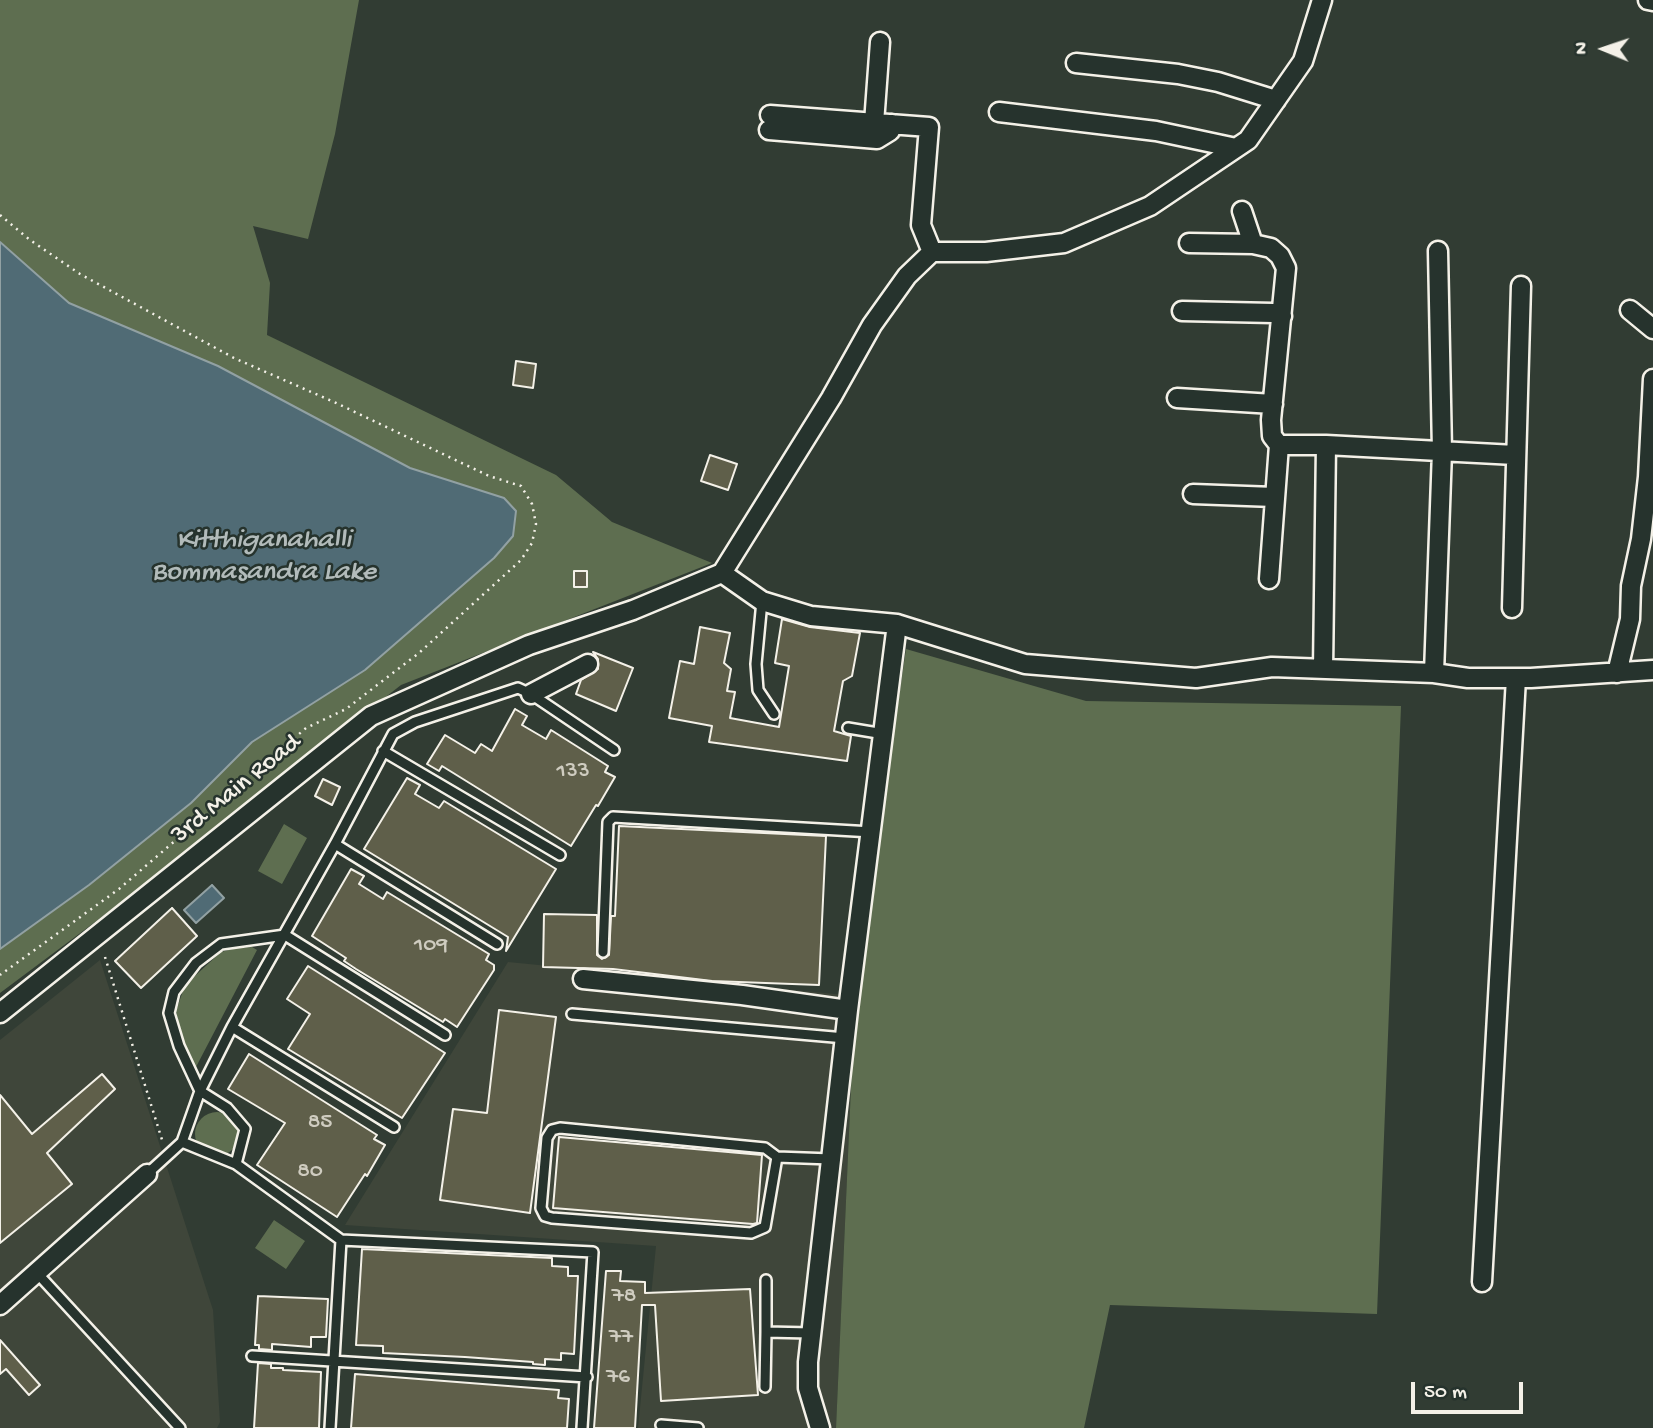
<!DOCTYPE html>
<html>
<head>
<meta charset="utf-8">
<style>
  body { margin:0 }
  #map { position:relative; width:1653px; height:1428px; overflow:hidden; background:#313c33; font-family:"Gochi Hand",sans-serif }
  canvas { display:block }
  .north { position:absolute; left:1569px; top:14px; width:70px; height:70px; -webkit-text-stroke:5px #26332d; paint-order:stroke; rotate:272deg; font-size:19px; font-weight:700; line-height:28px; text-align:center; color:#f4f1e8 }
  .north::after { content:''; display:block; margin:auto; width:24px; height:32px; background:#f4f1e8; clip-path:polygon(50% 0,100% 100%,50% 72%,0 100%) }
  .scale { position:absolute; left:1411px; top:1382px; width:112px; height:32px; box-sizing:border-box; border:4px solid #f4f1e8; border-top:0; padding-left:9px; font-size:21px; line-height:24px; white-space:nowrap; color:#f4f1e8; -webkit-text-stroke:5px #26332d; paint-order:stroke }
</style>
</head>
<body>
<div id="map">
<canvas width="1653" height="1428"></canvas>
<div class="north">N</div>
<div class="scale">50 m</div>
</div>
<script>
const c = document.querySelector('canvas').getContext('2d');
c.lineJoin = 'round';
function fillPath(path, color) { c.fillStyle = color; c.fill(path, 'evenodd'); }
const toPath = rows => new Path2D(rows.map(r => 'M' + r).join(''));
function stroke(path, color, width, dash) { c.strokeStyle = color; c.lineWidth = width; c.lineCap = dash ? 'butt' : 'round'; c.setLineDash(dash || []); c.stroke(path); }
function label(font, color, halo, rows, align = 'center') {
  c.font = font + ' "Gochi Hand",sans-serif'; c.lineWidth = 5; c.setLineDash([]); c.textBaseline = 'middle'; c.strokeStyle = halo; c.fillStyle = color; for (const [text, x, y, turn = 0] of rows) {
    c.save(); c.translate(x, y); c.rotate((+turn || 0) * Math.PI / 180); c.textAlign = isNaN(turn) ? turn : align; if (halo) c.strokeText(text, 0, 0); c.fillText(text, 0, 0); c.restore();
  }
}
fillPath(toPath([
  [100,960,213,1310,220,1422,217,1428,0,1428,0,1040],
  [508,962,855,996,836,1428,638,1428,656,1246,345,1225]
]), '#3f463a');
fillPath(toPath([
  [0,0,359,0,335,134,308,239,253,226,270,283,267,335,556,475,612,522,712,563,401,685,170,866,0,993,0,949,89,885,191,803,252,742,365,670,504,498,410,468,218,366,69,303,0,242],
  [906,649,1086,701,1401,706,1377,1314,1110,1305,1084,1428,836,1428,855,996],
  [284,824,307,838,282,884,258,871],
  [252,947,257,950,196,1067,189,1058,181,1036,176,1011,185,985,221,952,236,948],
  '195 1134a22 22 0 1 1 44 0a22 22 0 1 1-44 0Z',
  [274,1220,305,1241,286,1269,255,1248]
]), '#5e6e50');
const water = toPath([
  [0,242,69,303,218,366,410,468,504,498,516,511,513,536,494,558,365,670,252,742,191,803,89,885,0,949,0,242],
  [212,885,224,898,196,923,184,910,212,885]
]);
fillPath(water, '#506b75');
stroke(water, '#92a1a3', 2);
const building = toPath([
  [516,361,536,364,533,388,513,385,516,361],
  [710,455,737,464,728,490,701,481,710,455],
  [574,571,587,571,587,587,574,587,574,571],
  [782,619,810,627,860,633,852,676,843,681,834,731,851,736,847,761,709,742,712,726,669,718,680,661,694,664,700,627,730,633,724,663,731,669,727,691,735,692,730,718,779,727,789,666,775,663,782,619],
  [593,652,633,668,616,711,576,694,581,680,598,669,598,659,593,652],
  [515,709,527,716,522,725,546,739,551,730,608,766,605,772,615,777,598,806,596,805,571,846,442,766,439,771,427,764,445,735,475,753,481,744,492,751,515,709],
  [407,778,420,785,415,794,439,808,444,801,556,869,506,951,508,937,364,849,407,778],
  [323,779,340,787,332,805,315,796,323,779],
  [619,826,826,836,819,985,712,981,613,969,543,967,544,914,597,915,597,955,602,959,609,955,611,916,615,916,619,826],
  [351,869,364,876,359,884,383,899,387,892,489,954,486,960,494,965,494,970,457,1027,445,1019,443,1022,356,969,344,961,346,958,312,936,351,869],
  [172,908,197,936,141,988,115,961,172,908],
  [308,966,445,1053,402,1118,288,1049,310,1014,287,999,308,966],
  [499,1010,556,1017,530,1213,440,1200,453,1109,487,1113,499,1010],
  [249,1054,377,1135,374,1139,385,1145,367,1176,365,1174,337,1217,257,1165,285,1123,228,1089,249,1054],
  [102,1074,115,1089,47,1153,72,1184,0,1243,0,1095,32,1134,102,1074],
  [559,1137,762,1155,757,1223,753,1224,553,1208,559,1137],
  [362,1249,552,1258,552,1266,568,1267,568,1276,578,1276,574,1354,561,1353,561,1360,545,1359,545,1365,533,1364,533,1362,465,1357,383,1353,383,1346,356,1345,362,1249],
  [606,1271,621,1271,620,1281,645,1282,645,1293,750,1289,758,1395,661,1401,655,1305,642,1305,635,1428,594,1428,606,1271],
  [258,1296,328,1299,326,1337,311,1337,311,1347,272,1344,272,1350,259,1349,259,1345,255,1345,258,1296],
  [0,1340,40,1385,29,1395,6,1369,0,1374,0,1340],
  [258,1363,271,1364,271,1368,283,1368,283,1370,321,1372,319,1428,254,1428,258,1363],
  [355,1374,559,1390,558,1398,569,1399,567,1428,351,1428,355,1374]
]);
fillPath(building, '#5f5f4a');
stroke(building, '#f4f1e8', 2);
const service = toPath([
  [762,601,756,664,758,690,774,714],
  [848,728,884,734],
  [383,751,560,855],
  [335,844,497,944],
  [603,952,608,822,613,817,872,832],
  [572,1014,845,1038],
  [232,1027,394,1127],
  [182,1142,236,1164,341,1240,593,1252,582,1428],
  [777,1157,765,1227,751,1233,552,1218,545,1216,541,1208,547,1138,552,1130,560,1128,765,1148,777,1157,831,1159],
  [236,1164,245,1129,227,1108,200,1091,179,1046,169,1013,174,992,196,963,221,944,285,935,445,1035],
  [147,1174,182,1142,200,1091,232,1027,335,844,393,734,415,722,518,688,531,694,614,750],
  [37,1273,180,1428],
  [766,1280,766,1332,811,1333],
  [252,1356,587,1377],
  [765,1387,766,1332],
  [661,1425,698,1428],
  [330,1428,341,1240]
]);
const minor = toPath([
  [1322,0,1303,61,1248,140,1150,206,1064,243,986,252,932,252,907,276,872,325,831,398,722,573,762,601,811,616,897,624,1025,664,1196,678,1272,667,1434,673,1468,678,1531,678,1653,670],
  [1648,0,1653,1],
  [1076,63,1178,74,1218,82,1276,100],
  [999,112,1156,131,1236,148],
  [770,115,929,127,921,225,932,252],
  [874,123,880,42],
  [769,130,877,139,890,131,892,124],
  [1242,211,1253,244],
  [1189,243,1253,244,1271,248,1280,256,1286,268,1271,420,1272,436,1279,445,1326,445,1515,455],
  [1630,310,1653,329],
  [1182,311,1273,313,1282,316],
  [1177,398,1273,404],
  [1193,494,1274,497],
  [1269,579,1279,445],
  [1512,608,1521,286],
  [1323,669,1326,445],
  [1434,673,1442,451,1438,251],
  [1617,673,1630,619,1631,586,1641,539,1648,477,1653,379],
  [531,694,588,664],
  [583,979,742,995,848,1010],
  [0,1013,371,716,529,645,633,610,722,573],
  [1482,1282,1516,678],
  [0,1305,147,1174],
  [820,1428,808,1388,808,1362,848,1010,897,624]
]);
stroke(service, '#f4f1e8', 14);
stroke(minor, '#f4f1e8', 23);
stroke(toPath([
  [0,215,30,240,80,274,234,358,334,402,489,476,521,486,532,504,536,524,532,543,521,560,419,653,346,709,306,728,119,889,0,975],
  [105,957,163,1143]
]), '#f4f1e8', 2.5, [2, 5]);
stroke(service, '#26332d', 9);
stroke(minor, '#26332d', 18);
label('23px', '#cfccc0', null, [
  ["133",573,772],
  ["109",431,946],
  ["85",320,1123],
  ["80",310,1172],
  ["78",624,1297],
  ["77",621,1338],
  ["76",618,1378]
]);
label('26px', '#f4f1e8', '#26332d', [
  ["3rd Main Road",237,790,-39]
]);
label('italic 28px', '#b2bbba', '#26332d', [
  ["Kitthiganahalli",264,542],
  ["Bommasandra Lake",264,574]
]);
</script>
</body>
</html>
